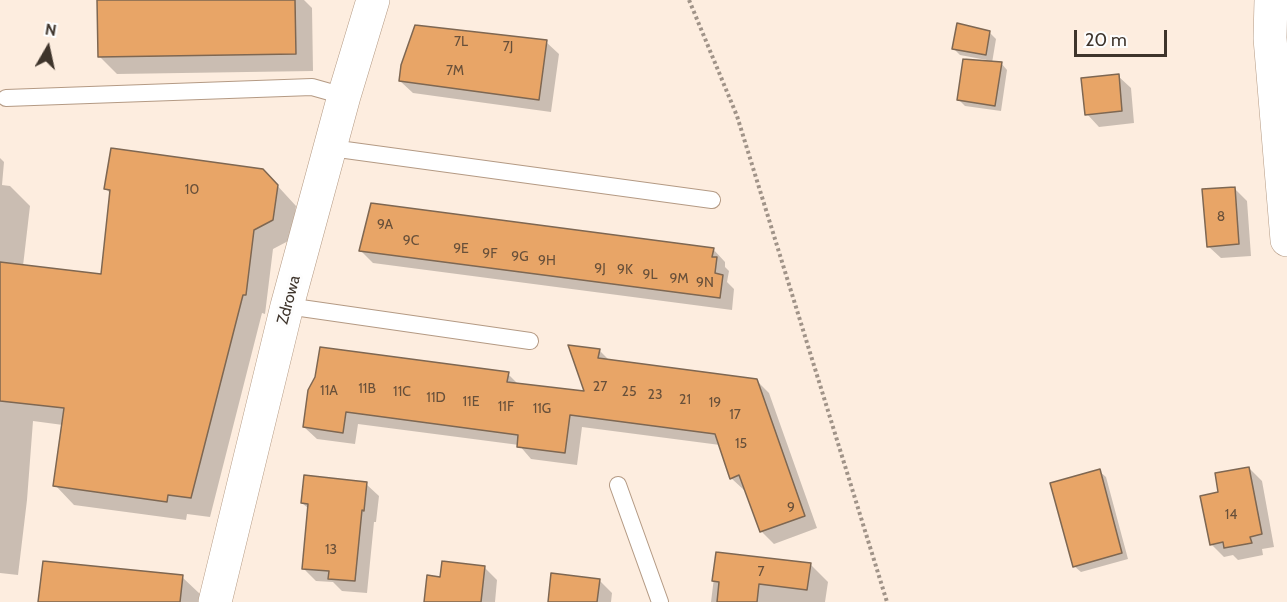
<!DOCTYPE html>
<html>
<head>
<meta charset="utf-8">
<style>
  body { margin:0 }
  #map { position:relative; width:1287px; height:602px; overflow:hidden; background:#fdeddf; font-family:Cabin,sans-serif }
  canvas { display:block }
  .north { position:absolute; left:18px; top:18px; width:60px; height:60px; -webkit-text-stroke:4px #fdfdfd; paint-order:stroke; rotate:9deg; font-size:16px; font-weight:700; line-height:24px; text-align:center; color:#3e342b }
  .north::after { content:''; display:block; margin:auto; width:21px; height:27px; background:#3e342b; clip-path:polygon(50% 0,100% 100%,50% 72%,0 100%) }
  .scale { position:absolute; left:1074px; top:30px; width:93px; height:27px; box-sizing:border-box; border:3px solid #3e342b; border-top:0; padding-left:8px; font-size:18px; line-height:21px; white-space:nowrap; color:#3e342b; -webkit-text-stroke:4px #fdfdfd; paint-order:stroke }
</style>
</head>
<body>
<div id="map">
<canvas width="1287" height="602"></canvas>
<div class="north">N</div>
<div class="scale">20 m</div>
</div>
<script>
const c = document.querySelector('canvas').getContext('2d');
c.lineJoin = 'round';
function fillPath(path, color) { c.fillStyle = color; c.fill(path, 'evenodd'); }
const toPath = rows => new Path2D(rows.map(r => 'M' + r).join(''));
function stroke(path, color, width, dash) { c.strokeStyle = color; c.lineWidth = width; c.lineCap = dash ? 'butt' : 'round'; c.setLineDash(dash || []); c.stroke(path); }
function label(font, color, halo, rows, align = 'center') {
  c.font = font + ' Cabin,sans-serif'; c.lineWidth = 6; c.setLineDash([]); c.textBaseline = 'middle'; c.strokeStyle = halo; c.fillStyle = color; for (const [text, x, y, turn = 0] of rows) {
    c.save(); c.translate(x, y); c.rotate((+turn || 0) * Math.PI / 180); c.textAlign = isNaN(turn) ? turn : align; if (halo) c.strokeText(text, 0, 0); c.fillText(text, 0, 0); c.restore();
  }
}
fillPath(toPath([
  [98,0,304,0,312,8,313,71,117,74,99,56],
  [990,33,996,39,992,63,1001,63,1007,70,1001,111,965,106,959,100,987,60,960,55,954,49],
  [546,42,559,54,551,112,413,93,400,81],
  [1118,76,1131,88,1134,123,1099,127,1087,114],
  [0,158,4,162,2,185,10,186,30,206,23,266,102,276,111,194,106,189,263,170,296,206,292,239,273,249,265,314,262,313,210,517,187,514,186,520,74,505,55,485,63,425,33,421,27,500,18,575,0,573],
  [1234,188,1247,201,1251,256,1221,258,1208,246],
  [713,249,725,262,725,267,729,271,727,282,734,289,732,310,373,263,361,251],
  [599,350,610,361,757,381,769,393,817,528,774,544,761,531,746,490,744,490,731,478,720,445,582,427,577,465,531,459,519,445,358,424,355,444,317,439,304,427,309,390,508,374,519,385,586,393],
  [1249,468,1262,481,1274,547,1262,549,1263,555,1238,560,1233,555,1224,557,1211,544,1220,493],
  [1099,471,1106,477,1128,559,1081,572,1074,566],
  [366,484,379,496,376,522,374,522,367,593,342,591,333,582,316,581,303,568,309,509,302,503],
  [717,553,810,564,828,582,825,602,711,602],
  [485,568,497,580,495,602,425,602,441,579],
  [182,577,200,594,199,602,39,602],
  [599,580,612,593,611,602,549,602]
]), '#0003');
const building = toPath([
  [97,0,295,0,296,54,98,57,97,0],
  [957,23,990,31,986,55,952,49,957,23],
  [415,25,547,40,539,100,399,81,401,65,415,25],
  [963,59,1002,62,995,106,957,100,963,59],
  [1119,74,1122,111,1085,115,1081,78,1119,74],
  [111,148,263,169,278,185,273,220,254,230,246,295,243,295,191,498,168,495,167,502,53,486,64,408,0,401,0,262,101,274,110,190,104,189,111,148],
  [1235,187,1239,244,1207,247,1202,189,1235,187],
  [371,203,714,248,712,257,717,257,715,273,723,275,720,298,359,251,371,203],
  [568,345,600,349,598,358,757,379,805,516,760,532,739,475,730,479,715,434,570,415,565,453,517,447,518,435,346,412,343,433,303,427,308,390,315,377,320,347,509,372,507,382,584,391,568,345],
  [1249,467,1262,534,1250,537,1252,543,1224,548,1223,542,1210,545,1200,496,1218,492,1215,473,1249,467],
  [1100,469,1122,553,1073,567,1050,483,1100,469],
  [304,475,367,482,364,511,362,510,355,581,328,579,329,571,302,569,308,504,301,503,304,475],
  [716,552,811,563,807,590,759,584,757,602,717,602,719,582,712,581,716,552],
  [43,561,183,575,180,602,38,602,43,561],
  [442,561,485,566,481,602,424,602,427,575,440,577,442,561],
  [551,573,600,579,597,602,548,602,551,573]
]);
fillPath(building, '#e8a567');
stroke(building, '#7e6752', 1.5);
const service = toPath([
  [6,98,312,87,344,96],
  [331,148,712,200],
  [287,306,530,341],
  [618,485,660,602]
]);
const minor = toPath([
  [1271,0,1270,38,1287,240],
  [215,602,287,306,344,96,373,0]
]);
stroke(service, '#b49a84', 18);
stroke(minor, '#b49a84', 34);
stroke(toPath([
  [689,0,737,116,887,602]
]), '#a09388', 4, [3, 3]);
stroke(service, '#fff', 16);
stroke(minor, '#fff', 33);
label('14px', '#68503a', null, [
  ["7L",461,42],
  ["7J",508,47],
  ["7M",455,71],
  ["10",192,190],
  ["8",1221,217],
  ["9A",385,225],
  ["9C",411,241],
  ["9E",461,249],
  ["9F",490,254],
  ["9G",520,257],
  ["9H",547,261],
  ["9J",600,269],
  ["9K",625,270],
  ["9L",650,275],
  ["9M",679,279],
  ["9N",705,283],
  ["27",600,387],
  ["11B",367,389],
  ["11A",329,391],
  ["11C",402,392],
  ["25",629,392],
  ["23",655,395],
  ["11D",436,398],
  ["21",685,400],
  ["11E",471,402],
  ["19",715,403],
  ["11F",506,407],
  ["11G",542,409],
  ["17",735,415],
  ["15",741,444],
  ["9",791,508],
  ["14",1231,515],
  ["13",331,550],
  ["7",761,572]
]);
label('16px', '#3e342b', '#fdfdfd', [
  ["Zdrowa",289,300,-75]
]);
</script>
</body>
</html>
